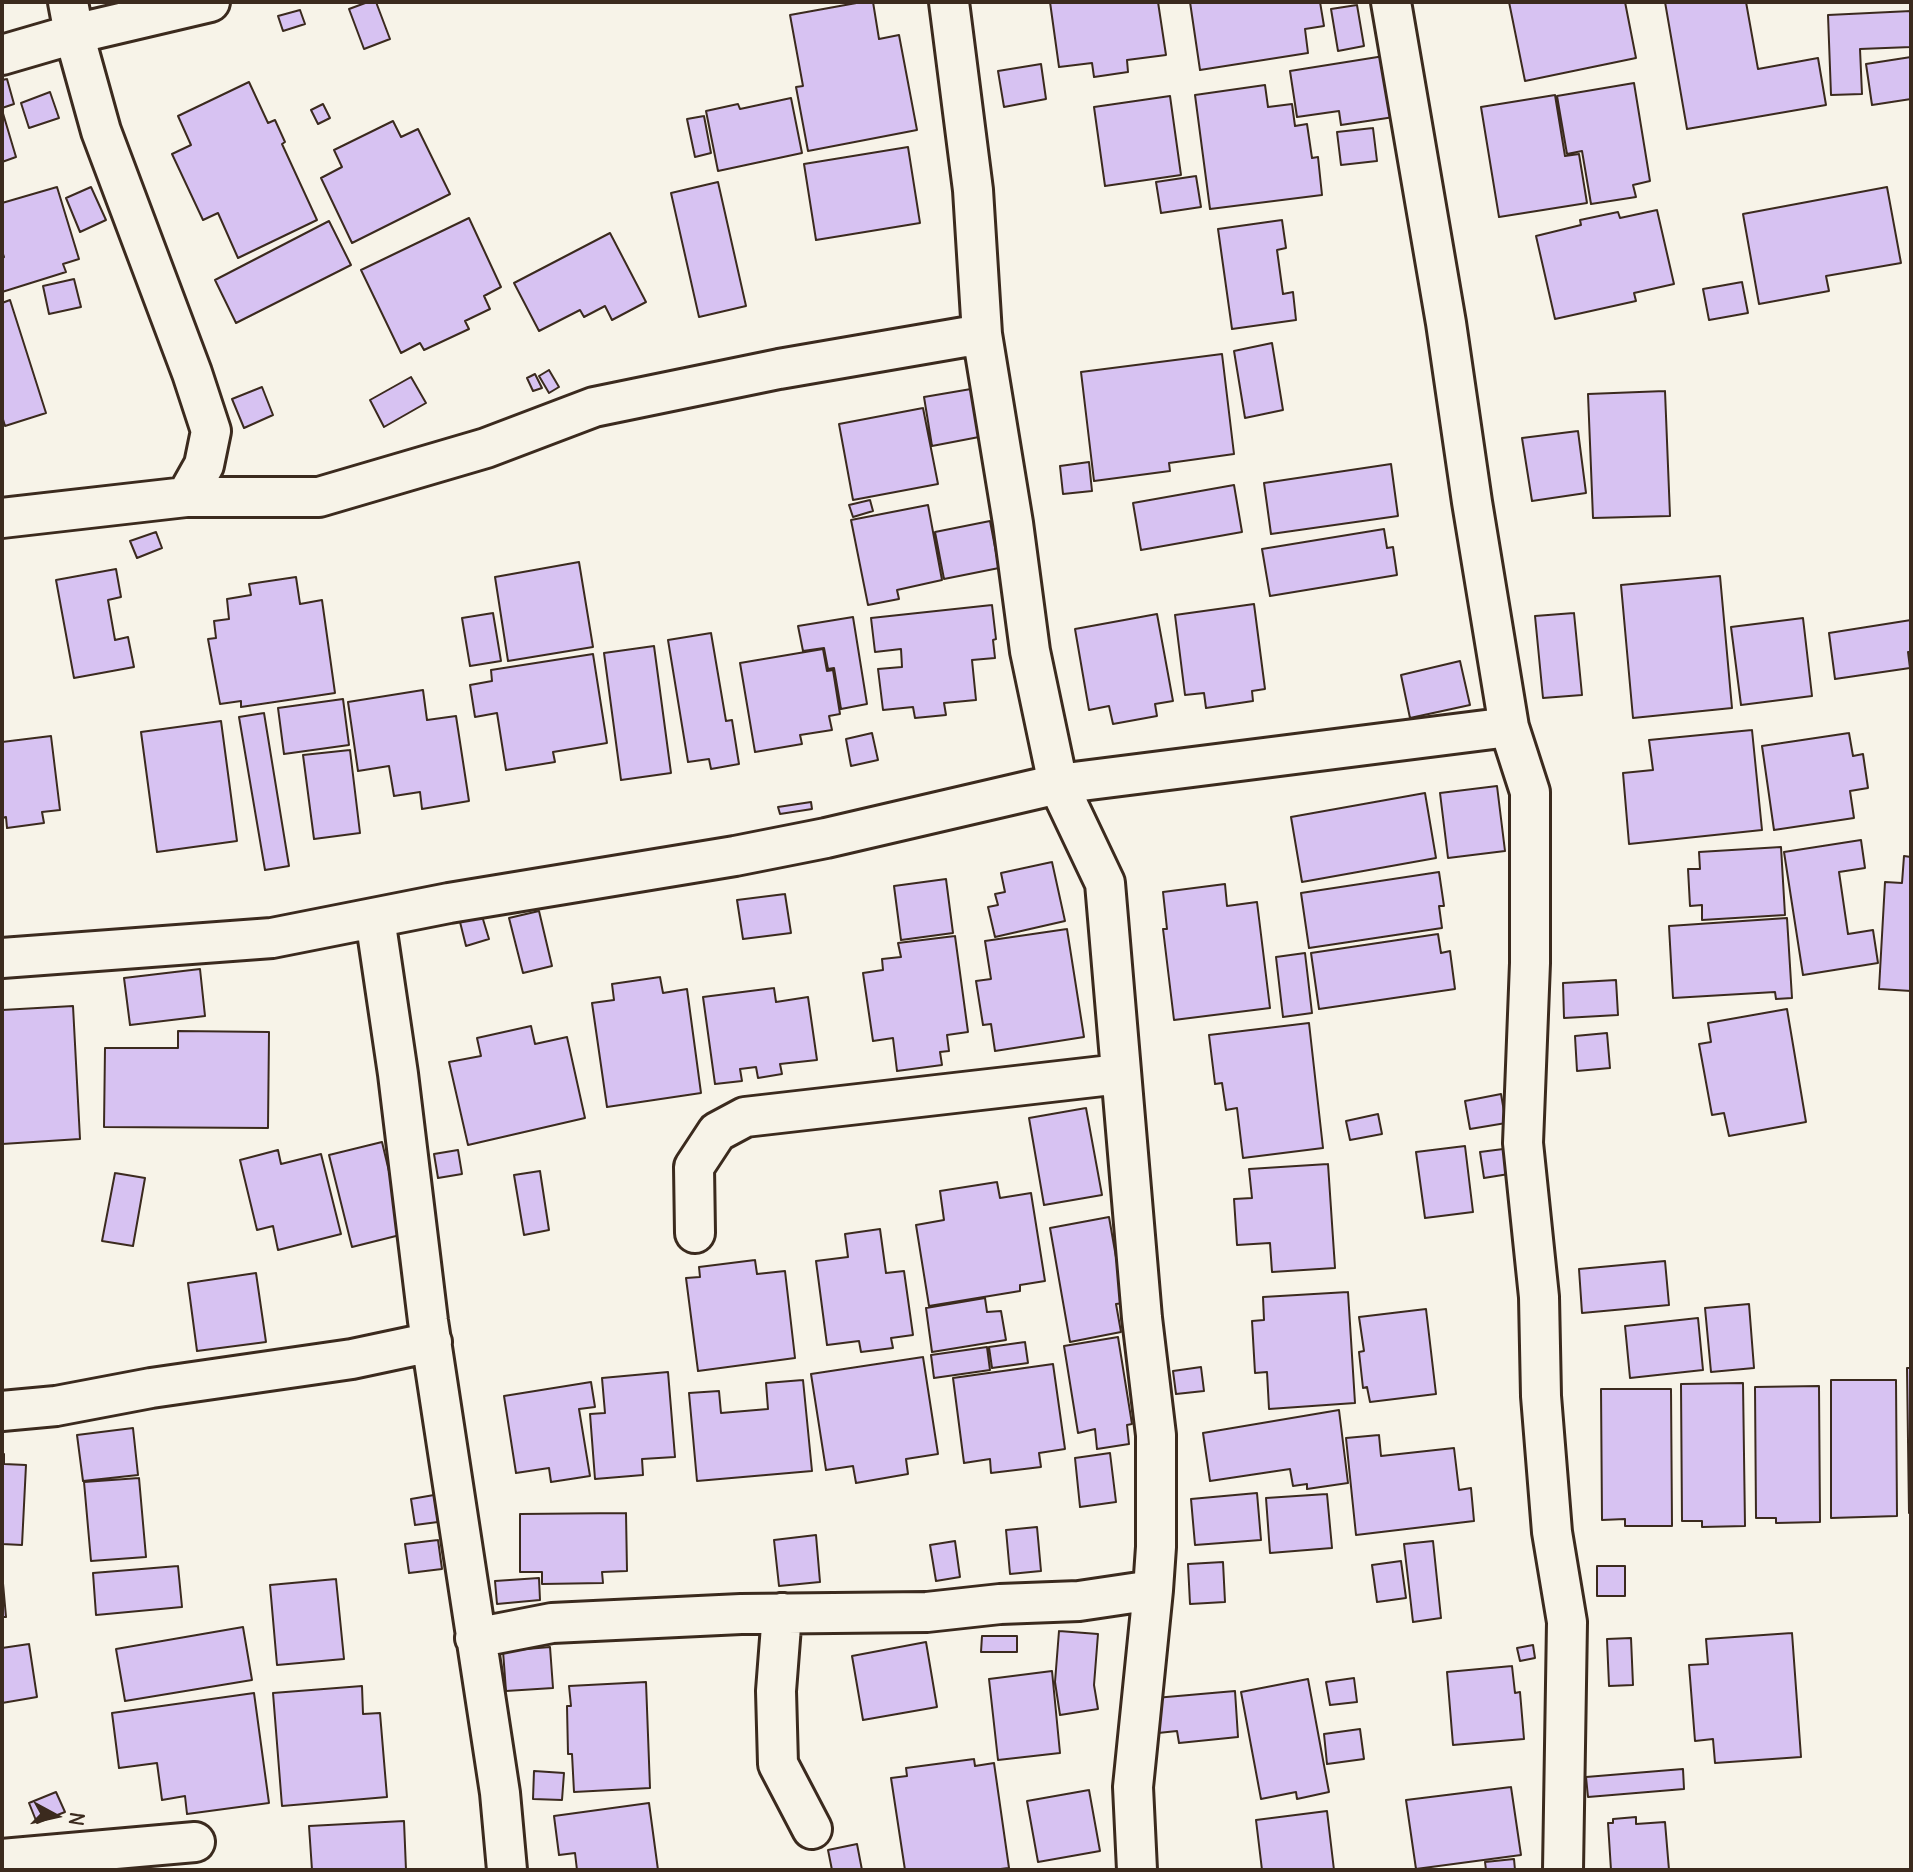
<!DOCTYPE html>
<html>
<head>
<meta charset="utf-8">
<style>
  body { margin:0 }
  #map { position:relative; width:1913px; height:1872px; overflow:hidden; background:#f7f3e8; font-family:Delius,sans-serif }
  canvas { display:block }
  .frame { position:absolute; inset:0; border:4px solid #3b2a1e; pointer-events:none }
  .north { position:absolute; left:21px; top:1781px; width:70px; height:70px; -webkit-text-stroke:5px #f7f3e8; paint-order:stroke; rotate:98deg; font-size:19px; font-weight:700; line-height:28px; text-align:center; color:#3b2a1e }
  .north::after { content:''; display:block; margin:auto; width:24px; height:32px; background:#3b2a1e; clip-path:polygon(50% 0,100% 100%,50% 72%,0 100%) }
</style>
</head>
<body>
<div id="map">
<canvas width="1913" height="1872"></canvas>
<div class="frame"></div>
<div class="north">N</div>
</div>
<script>
const c = document.querySelector('canvas').getContext('2d');
c.lineJoin = 'round';
function fillPath(path, color) { c.fillStyle = color; c.fill(path, 'evenodd'); }
const toPath = rows => new Path2D(rows.map(r => 'M' + r).join(''));
function stroke(path, color, width, dash) { c.strokeStyle = color; c.lineWidth = width; c.lineCap = dash ? 'butt' : 'round'; c.setLineDash(dash || []); c.stroke(path); }
const building = toPath([
  [368,2,376,2,390,39,364,49,349,9,368,2],
  [862,2,873,2,879,39,899,35,917,130,808,151,796,87,803,86,790,15,862,2],
  [1050,2,1158,2,1166,55,1127,60,1128,72,1094,77,1092,63,1059,67,1050,2],
  [1190,2,1320,2,1324,26,1305,29,1308,53,1200,70,1190,2],
  [1509,2,1625,2,1636,58,1525,81,1509,2],
  [1665,2,1746,2,1758,69,1818,58,1826,105,1687,129,1665,2],
  [1357,5,1364,46,1338,51,1331,9,1357,5],
  [300,10,305,24,283,31,278,16,300,10],
  [1911,11,1911,47,1860,49,1862,94,1831,95,1828,15,1911,11],
  [1384,56,1394,117,1341,125,1339,111,1297,117,1290,71,1384,56],
  [1911,57,1911,99,1872,105,1866,64,1911,57],
  [1041,64,1046,99,1004,107,998,71,1041,64],
  [7,79,14,104,2,108,2,80,7,79],
  [249,82,268,123,275,120,285,142,282,144,317,220,238,258,218,213,203,220,172,154,191,145,178,116,249,82],
  [1634,83,1650,181,1633,185,1636,197,1591,204,1582,151,1567,154,1557,96,1634,83],
  [1265,85,1268,107,1292,104,1295,126,1307,124,1312,158,1318,157,1322,195,1210,209,1195,95,1265,85],
  [50,92,59,118,29,128,21,103,50,92],
  [1555,95,1565,156,1579,154,1587,203,1499,217,1481,107,1555,95],
  [1170,96,1181,175,1105,186,1094,107,1170,96],
  [791,98,802,153,718,171,706,111,738,104,740,109,791,98],
  [323,104,330,118,318,124,311,110,323,104],
  [2,110,16,157,2,162,2,110],
  [704,116,711,153,695,157,687,119,704,116],
  [393,121,401,137,418,129,450,194,352,243,321,178,342,167,334,150,393,121],
  [1373,128,1377,161,1341,165,1337,132,1373,128],
  [908,147,920,223,816,240,804,164,908,147],
  [1196,176,1201,207,1161,213,1156,182,1196,176],
  [718,182,746,306,699,317,671,193,718,182],
  [57,187,79,259,63,264,66,272,2,292,2,258,4,257,2,251,2,203,57,187],
  [91,187,106,220,80,232,66,198,91,187],
  [1887,187,1901,263,1826,276,1829,291,1759,304,1743,214,1887,187],
  [1657,210,1674,284,1634,293,1636,301,1555,319,1536,236,1581,225,1580,220,1618,212,1620,218,1657,210],
  [469,218,501,287,484,296,490,309,465,321,469,329,424,350,420,343,401,353,361,270,469,218],
  [1282,220,1286,248,1277,250,1283,294,1293,292,1296,320,1232,329,1218,229,1282,220],
  [329,221,351,265,236,323,215,280,329,221],
  [610,233,646,302,612,320,605,306,584,317,580,310,539,331,514,283,610,233],
  [74,279,81,307,49,314,43,286,74,279],
  [1742,282,1748,313,1709,320,1703,289,1742,282],
  [10,300,46,413,5,426,2,416,2,303,10,300],
  [1272,343,1283,410,1245,418,1234,351,1272,343],
  [1222,354,1234,454,1169,463,1170,471,1094,481,1081,372,1222,354],
  [549,370,559,387,549,393,539,376,549,370],
  [535,374,542,388,533,391,527,378,535,374],
  [411,377,426,403,384,427,370,400,411,377],
  [262,387,273,415,244,428,232,399,262,387],
  [971,389,979,437,932,446,924,397,971,389],
  [1665,391,1670,516,1593,518,1588,394,1665,391],
  [923,408,938,484,853,500,839,424,923,408],
  [1578,431,1586,493,1532,501,1522,438,1578,431],
  [1089,462,1092,491,1063,494,1060,466,1089,462],
  [1391,464,1398,516,1271,534,1264,483,1391,464],
  [1234,485,1242,532,1141,550,1133,503,1234,485],
  [870,500,873,511,853,517,849,505,870,500],
  [928,505,942,580,897,590,899,599,868,605,851,520,928,505],
  [990,521,999,568,944,579,935,532,990,521],
  [1384,529,1387,548,1393,547,1397,575,1270,596,1262,549,1384,529],
  [156,532,162,548,137,558,130,541,156,532],
  [579,562,593,647,508,661,495,577,579,562],
  [116,569,121,597,108,600,115,640,128,637,134,667,74,678,56,580,116,569],
  [1720,576,1732,708,1633,718,1621,585,1720,576],
  [296,577,300,604,322,600,335,693,241,707,241,701,220,704,208,639,216,638,214,621,229,619,227,599,251,595,249,584,296,577],
  [1254,604,1265,689,1252,691,1253,701,1206,708,1204,693,1185,695,1175,615,1254,604],
  [992,605,996,639,993,640,995,658,972,660,976,700,944,703,946,715,915,718,913,707,883,710,878,669,902,667,901,649,875,652,871,618,992,605],
  [493,613,501,661,470,666,462,618,493,613],
  [1574,613,1582,695,1543,698,1535,616,1574,613],
  [1157,614,1173,701,1155,704,1157,716,1113,724,1109,706,1089,710,1075,629,1157,614],
  [853,617,867,704,841,709,834,668,828,669,824,648,803,651,798,626,853,617],
  [1803,618,1812,696,1741,705,1731,627,1803,618],
  [1911,620,1911,652,1908,652,1910,668,1835,679,1829,633,1911,620],
  [711,633,726,721,732,720,739,764,711,769,709,759,688,762,668,640,711,633],
  [654,646,671,773,621,780,604,653,654,646],
  [823,649,827,671,833,670,840,714,829,716,832,730,800,735,802,744,755,752,740,663,823,649],
  [593,654,607,743,553,752,555,762,506,770,497,713,475,717,470,685,492,681,491,670,593,654],
  [1460,661,1470,705,1410,718,1401,675,1460,661],
  [423,690,427,720,456,716,469,801,422,809,420,792,394,796,389,766,358,771,348,702,423,690],
  [343,699,349,745,284,754,278,708,343,699],
  [264,713,289,866,265,870,239,717,264,713],
  [221,721,237,841,157,852,141,732,221,721],
  [1752,730,1762,830,1629,844,1623,773,1653,770,1649,740,1752,730],
  [872,733,878,760,851,766,846,739,872,733],
  [1849,733,1853,756,1863,754,1868,788,1850,791,1854,818,1774,830,1762,746,1849,733],
  [51,736,60,810,42,812,44,823,7,828,6,817,2,818,2,742,51,736],
  [350,750,360,833,314,839,303,755,350,750],
  [1497,786,1505,851,1448,858,1440,793,1497,786],
  [1425,793,1436,858,1302,882,1291,817,1425,793],
  [811,802,812,809,780,814,778,807,811,802],
  [1861,840,1865,868,1839,872,1848,934,1873,930,1878,963,1803,975,1784,852,1861,840],
  [1781,847,1785,915,1702,920,1702,905,1690,906,1688,869,1700,869,1699,852,1781,847],
  [1904,856,1911,857,1911,991,1879,989,1885,882,1902,883,1904,856],
  [1052,862,1065,921,995,937,988,907,998,905,995,894,1005,892,1001,873,1052,862],
  [1439,872,1444,906,1439,906,1442,928,1309,948,1301,893,1439,872],
  [946,879,953,933,901,940,894,886,946,879],
  [1225,884,1227,906,1257,902,1270,1008,1174,1020,1163,929,1167,929,1163,892,1225,884],
  [785,894,791,933,743,939,737,900,785,894],
  [539,911,552,966,523,973,509,918,539,911],
  [482,916,489,939,466,946,460,922,482,916],
  [1787,918,1792,998,1776,999,1775,992,1673,998,1669,926,1787,918],
  [1067,929,1084,1037,995,1051,991,1024,983,1025,976,981,991,979,985,941,1067,929],
  [1438,934,1441,953,1450,951,1455,989,1319,1009,1311,953,1438,934],
  [955,936,968,1032,947,1035,949,1051,940,1052,942,1065,897,1071,893,1038,873,1041,863,973,883,970,882,959,901,957,898,943,955,936],
  [1305,953,1312,1013,1283,1017,1276,957,1305,953],
  [200,969,205,1016,130,1025,124,978,200,969],
  [660,977,663,993,687,989,701,1093,607,1107,592,1003,614,1000,612,984,660,977],
  [1616,980,1618,1015,1564,1018,1563,983,1616,980],
  [774,988,776,1002,808,997,817,1060,780,1064,782,1074,758,1078,756,1067,740,1069,742,1081,715,1084,703,997,774,988],
  [73,1006,80,1139,2,1144,2,1010,73,1006],
  [1787,1009,1806,1122,1729,1136,1724,1113,1712,1115,1699,1044,1711,1042,1708,1023,1787,1009],
  [1309,1023,1323,1148,1243,1158,1237,1108,1226,1110,1222,1083,1215,1084,1209,1035,1309,1023],
  [531,1026,535,1044,567,1037,585,1118,468,1145,449,1062,481,1056,477,1038,531,1026],
  [178,1031,269,1032,268,1128,104,1127,105,1048,178,1048,178,1031],
  [1607,1033,1610,1068,1577,1071,1575,1036,1607,1033],
  [1501,1094,1506,1123,1470,1129,1465,1101,1501,1094],
  [1086,1108,1102,1195,1044,1205,1029,1118,1086,1108],
  [1378,1114,1382,1134,1350,1140,1346,1121,1378,1114],
  [382,1142,404,1234,352,1247,329,1155,382,1142],
  [1465,1146,1473,1212,1425,1218,1416,1152,1465,1146],
  [1511,1148,1515,1173,1484,1178,1480,1152,1511,1148],
  [278,1150,281,1164,321,1154,341,1234,278,1250,273,1226,257,1230,240,1160,278,1150],
  [458,1150,462,1174,438,1178,434,1154,458,1150],
  [1328,1164,1335,1268,1272,1272,1270,1243,1237,1245,1234,1199,1252,1198,1249,1169,1328,1164],
  [540,1171,549,1230,524,1235,514,1175,540,1171],
  [115,1173,145,1178,133,1246,102,1241,115,1173],
  [997,1182,1000,1198,1031,1193,1045,1281,1020,1285,1020,1291,929,1306,916,1225,944,1220,940,1191,997,1182],
  [1109,1217,1124,1303,1116,1304,1121,1332,1070,1342,1050,1228,1109,1217],
  [880,1229,886,1273,904,1271,913,1335,891,1338,893,1348,861,1352,859,1341,827,1345,816,1261,848,1257,845,1234,880,1229],
  [755,1260,757,1274,785,1271,795,1358,698,1371,686,1278,700,1277,699,1267,755,1260],
  [1665,1261,1669,1305,1582,1313,1579,1269,1665,1261],
  [256,1273,266,1342,197,1351,188,1283,256,1273],
  [1348,1292,1355,1403,1269,1409,1267,1372,1255,1373,1252,1321,1264,1320,1263,1297,1348,1292],
  [985,1298,987,1312,1001,1311,1006,1340,932,1352,926,1308,985,1298],
  [1749,1304,1754,1368,1711,1372,1705,1308,1749,1304],
  [1426,1309,1436,1394,1370,1402,1367,1387,1363,1388,1359,1352,1364,1351,1359,1317,1426,1309],
  [1698,1318,1703,1370,1630,1378,1625,1326,1698,1318],
  [1118,1337,1132,1424,1127,1425,1129,1444,1097,1449,1095,1429,1078,1433,1064,1346,1118,1337],
  [1025,1342,1028,1363,992,1368,989,1347,1025,1342],
  [987,1347,990,1370,934,1378,931,1355,987,1347],
  [923,1357,938,1454,906,1459,908,1474,856,1483,853,1466,826,1470,811,1374,923,1357],
  [1053,1364,1065,1449,1039,1453,1041,1467,991,1473,990,1459,964,1463,953,1378,1053,1364],
  [1201,1367,1204,1391,1176,1394,1173,1371,1201,1367],
  [1907,1368,1911,1368,1911,1513,1909,1513,1907,1368],
  [668,1372,675,1457,642,1459,643,1475,595,1479,590,1414,605,1413,602,1378,668,1372],
  [803,1380,812,1471,697,1481,689,1393,719,1391,721,1413,768,1409,766,1383,803,1380],
  [1831,1380,1896,1380,1897,1516,1831,1518,1831,1380],
  [591,1382,595,1407,579,1409,590,1476,551,1482,549,1468,516,1473,504,1396,591,1382],
  [1743,1383,1745,1526,1702,1527,1702,1521,1682,1521,1681,1384,1743,1383],
  [1819,1386,1820,1522,1776,1523,1776,1518,1756,1518,1755,1387,1819,1386],
  [1601,1389,1671,1389,1672,1526,1625,1526,1625,1519,1602,1520,1601,1389],
  [1339,1410,1348,1483,1307,1489,1307,1484,1293,1486,1290,1469,1210,1481,1203,1433,1339,1410],
  [133,1428,138,1475,83,1481,77,1435,133,1428],
  [1379,1435,1381,1456,1454,1448,1459,1490,1471,1488,1474,1521,1356,1535,1346,1438,1379,1435],
  [1110,1453,1116,1502,1080,1507,1075,1458,1110,1453],
  [2,1454,4,1454,4,1464,26,1465,22,1545,2,1544,2,1454],
  [139,1478,146,1557,91,1561,84,1482,139,1478],
  [1257,1493,1261,1540,1195,1545,1191,1499,1257,1493],
  [1327,1494,1332,1548,1270,1553,1266,1498,1327,1494],
  [434,1495,438,1522,415,1525,411,1499,434,1495],
  [626,1513,627,1571,602,1572,603,1583,542,1584,542,1572,520,1572,520,1514,626,1513],
  [1037,1527,1041,1571,1010,1574,1006,1530,1037,1527],
  [816,1535,820,1582,779,1586,774,1540,816,1535],
  [438,1540,442,1569,409,1573,405,1544,438,1540],
  [955,1541,960,1577,936,1581,930,1545,955,1541],
  [1433,1541,1441,1618,1413,1622,1404,1544,1433,1541],
  [1401,1561,1406,1598,1377,1602,1372,1565,1401,1561],
  [1223,1562,1225,1602,1190,1604,1188,1564,1223,1562],
  [178,1566,182,1607,96,1615,93,1573,178,1566],
  [1597,1566,1625,1566,1625,1596,1597,1596,1597,1566],
  [2,1572,6,1617,2,1617,2,1572],
  [539,1578,540,1600,497,1604,495,1581,539,1578],
  [336,1579,344,1659,277,1665,270,1585,336,1579],
  [243,1627,252,1680,125,1701,116,1649,243,1627],
  [1059,1631,1098,1634,1094,1685,1098,1709,1060,1715,1055,1682,1059,1631],
  [1792,1633,1801,1757,1715,1763,1713,1739,1695,1741,1689,1665,1708,1664,1706,1639,1792,1633],
  [982,1636,1017,1636,1017,1652,981,1652,982,1636],
  [1631,1638,1633,1685,1609,1686,1607,1639,1631,1638],
  [926,1642,937,1707,863,1720,852,1656,926,1642],
  [29,1644,37,1697,2,1703,2,1648,29,1644],
  [1533,1645,1535,1658,1520,1661,1517,1648,1533,1645],
  [550,1647,553,1688,506,1691,503,1651,550,1647],
  [1512,1666,1515,1693,1520,1692,1524,1739,1453,1745,1447,1672,1512,1666],
  [1052,1671,1060,1753,998,1760,989,1679,1052,1671],
  [1354,1678,1357,1702,1330,1705,1326,1682,1354,1678],
  [1308,1679,1329,1792,1297,1799,1296,1792,1261,1799,1241,1692,1308,1679],
  [646,1682,650,1788,574,1792,572,1754,568,1754,567,1706,571,1706,569,1686,646,1682],
  [362,1686,363,1714,380,1713,387,1797,282,1806,273,1693,362,1686],
  [1235,1691,1238,1737,1179,1743,1177,1731,1158,1733,1155,1698,1235,1691],
  [254,1693,269,1803,187,1814,185,1796,162,1800,157,1763,119,1768,112,1713,254,1693],
  [1360,1729,1364,1759,1327,1764,1324,1734,1360,1729],
  [974,1759,975,1766,994,1763,1009,1868,992,1870,905,1870,891,1778,907,1776,906,1768,974,1759],
  [1683,1769,1684,1789,1588,1797,1586,1777,1683,1769],
  [534,1771,564,1773,562,1800,533,1799,534,1771],
  [1511,1787,1521,1855,1416,1869,1406,1800,1511,1787],
  [1089,1790,1100,1851,1038,1862,1027,1801,1089,1790],
  [56,1792,65,1812,37,1823,29,1803,56,1792],
  [649,1803,658,1870,577,1870,575,1853,559,1855,554,1816,649,1803],
  [1327,1811,1334,1870,1262,1870,1256,1820,1327,1811],
  [1636,1817,1636,1824,1665,1822,1669,1870,1611,1870,1608,1823,1613,1823,1613,1819,1636,1817],
  [404,1821,406,1870,312,1870,309,1826,404,1821],
  [857,1844,862,1870,832,1870,828,1850,857,1844],
  [1514,1859,1515,1870,1486,1870,1485,1862,1514,1859]
]);
fillPath(building, '#d7c2f2');
stroke(building, '#3b2a1e', 2);
const minor = toPath([
  [68,2,74,34,101,131,192,373,211,431,204,465,186,497],
  [949,2,973,190,982,334,1013,523,1030,651,1058,784,1105,883,1142,1318,1156,1435,1156,1547,1153,1590,1133,1787,1137,1870],
  [1391,2,1446,323,1472,502,1509,727,1530,792,1530,963,1523,1143,1539,1297,1541,1396,1552,1532,1567,1622,1563,1870],
  [2,55,74,34,210,2],
  [2,518,186,497,319,497,486,448,594,407,779,369,982,334],
  [375,918,398,1074,428,1321,500,1793,507,1870],
  [2,958,272,938,449,903,735,856,826,838,1058,784,1509,727],
  [695,1233,694,1167,717,1132,745,1117,1120,1074],
  [2,1411,56,1406,151,1388,352,1359,432,1342],
  [782,1613,776,1691,778,1764,812,1829],
  [475,1638,552,1623,741,1614,927,1612,1000,1604,1079,1601,1153,1590],
  [2,1859,195,1842]
]);
stroke(minor, '#3b2a1e', 44);
stroke(minor, '#f7f3e8', 38);
</script>
</body>
</html>
